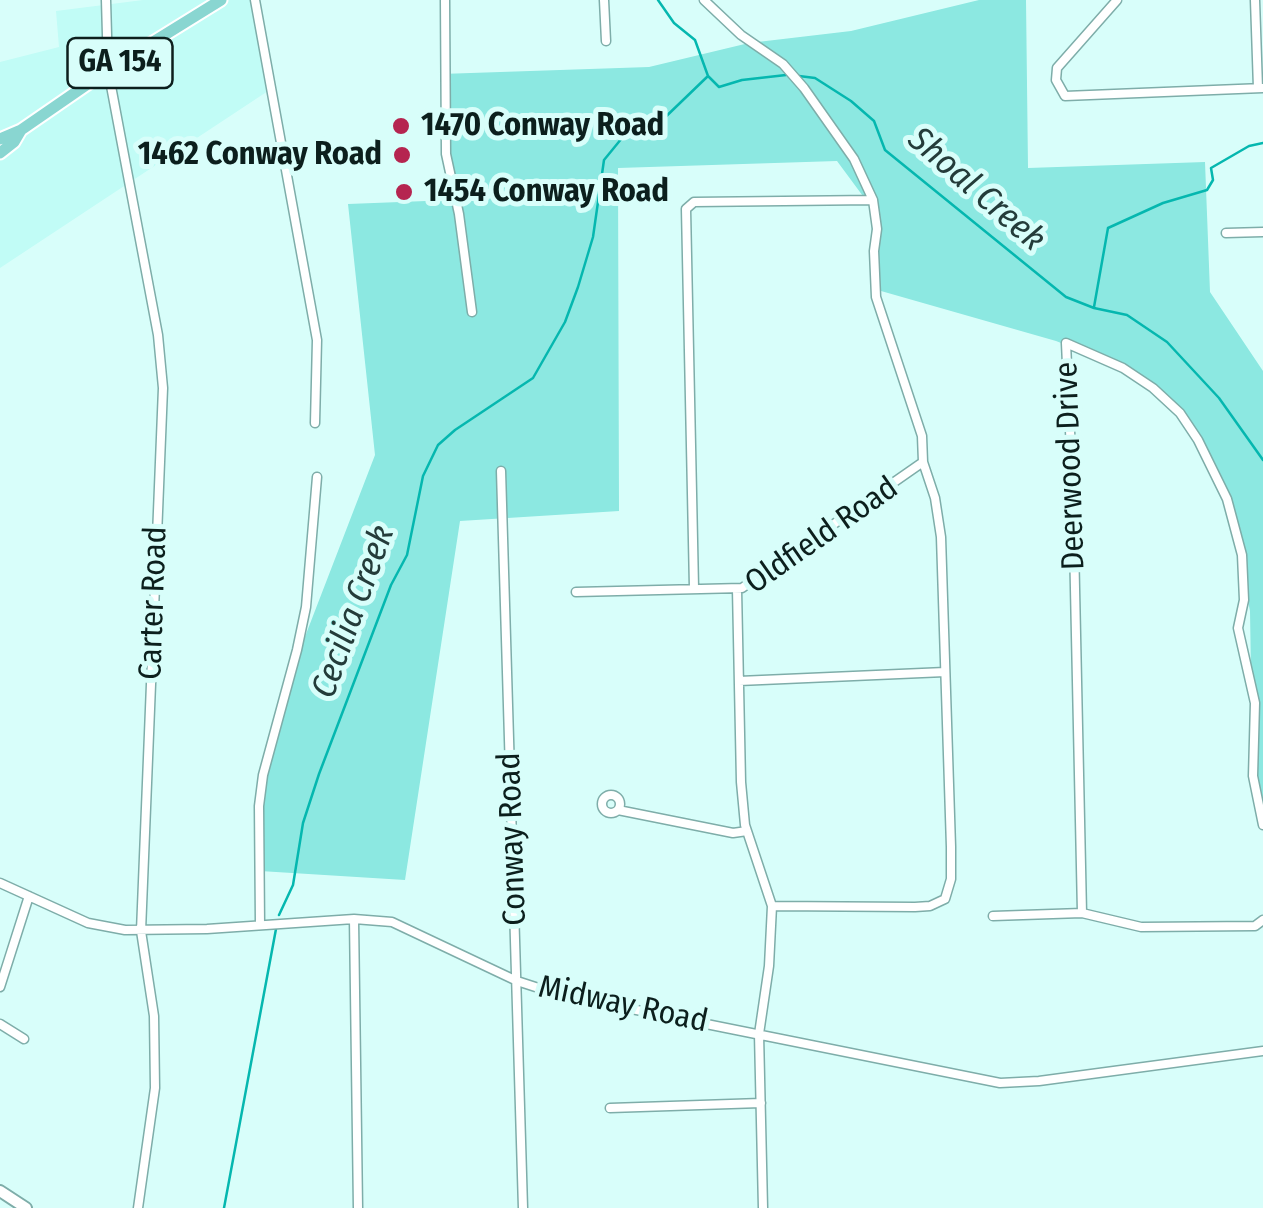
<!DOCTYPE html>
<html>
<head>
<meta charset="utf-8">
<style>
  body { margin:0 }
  canvas { display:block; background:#d8fefa }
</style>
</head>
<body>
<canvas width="1263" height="1208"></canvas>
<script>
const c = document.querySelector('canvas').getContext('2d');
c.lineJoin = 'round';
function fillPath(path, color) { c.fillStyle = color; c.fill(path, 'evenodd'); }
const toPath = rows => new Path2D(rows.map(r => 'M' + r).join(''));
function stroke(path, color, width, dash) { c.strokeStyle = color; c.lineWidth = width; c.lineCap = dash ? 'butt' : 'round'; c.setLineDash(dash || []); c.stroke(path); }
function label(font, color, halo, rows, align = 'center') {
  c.font = font + ' "Fira Sans Condensed",sans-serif'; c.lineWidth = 10; c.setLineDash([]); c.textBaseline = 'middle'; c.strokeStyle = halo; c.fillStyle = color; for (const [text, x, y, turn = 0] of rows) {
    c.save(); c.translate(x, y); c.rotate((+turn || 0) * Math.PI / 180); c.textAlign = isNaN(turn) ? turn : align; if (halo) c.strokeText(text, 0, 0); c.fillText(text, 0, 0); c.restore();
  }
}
fillPath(toPath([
  [143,0,252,0,268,91,0,268,0,62,59,47,56,11]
]), '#c1fcf6');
fillPath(toPath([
  [979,0,1026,0,1028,168,1205,162,1210,292,1263,371,1263,825,1253,799,1250,611,1228,500,1182,415,1122,367,1056,341,874,289,871,207,837,161,618,168,619,511,460,521,405,880,260,871,260,780,286,686,375,455,348,204,452,200,441,74,649,67,749,43,851,31]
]), '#8ce8e1');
stroke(toPath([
  [658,0,674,23,695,40,708,76,719,87,742,80,786,75],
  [799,76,815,78,851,101,874,121,885,150,1066,297,1094,308,1127,315,1167,342,1219,398,1263,460],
  [1094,307,1108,228,1163,203,1207,190,1213,180,1211,168,1249,146,1263,143],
  [279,915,293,885,303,823,319,774,391,585,407,555,423,476,438,445,455,430,533,378,565,322,578,287,593,237,604,160,622,138,654,128,708,76],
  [224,1208,276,929]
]), '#05b7af', 2.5);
const street = toPath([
  [106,0,108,70,158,335,163,388,141,931,154,1016,155,1088,138,1208],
  [255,0,317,340,315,423],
  [445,0,446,154,459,214,472,312],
  [604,0,606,41],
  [704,0,741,35,783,64,804,88,854,159,873,200,877,229,874,251,876,297,922,436,923,462,935,498,941,537,951,847,951,879,945,899,930,906,915,907,772,906],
  [1117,0,1057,68,1056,80,1065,96,1263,88],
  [1255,0,1258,88],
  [1226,233,1263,232],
  [501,471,523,1208],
  [694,588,686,209,694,202,873,200],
  [737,589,741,782,745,825,772,906,769,966,759,1034,763,1208],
  [576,592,742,588,923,462],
  [739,681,945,672],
  '602 804a9 9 0 1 1 18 0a9 9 0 1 1-18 0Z',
  [618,810,733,833,747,831],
  [0,883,88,923,125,930,207,929,354,919,392,922,517,981,557,994,1000,1083,1039,1081,1263,1051],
  [1082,913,1073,496,1066,343,1123,368,1153,388,1180,413,1198,440,1227,499,1242,555,1244,600,1238,628,1255,703,1253,776,1263,825],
  [993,916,1082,913,1141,927,1255,926,1263,920],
  [354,919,358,1208],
  [260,925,259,806,263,775,297,650,306,607,317,477],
  [0,987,29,896],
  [0,1024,24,1039],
  [610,1108,761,1103]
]);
const secondary = toPath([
  [0,1191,26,1208]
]);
const primary = toPath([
  [0,139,21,130,108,70,221,0],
  [0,153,14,142,21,130]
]);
stroke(street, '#7eada9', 11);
stroke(secondary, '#7eada9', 14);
stroke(primary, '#fff', 15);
stroke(street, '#fff', 8);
stroke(secondary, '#fff', 10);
stroke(primary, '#89d6d1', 11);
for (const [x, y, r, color] of [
  [401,126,10,"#b52550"],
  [402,155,10,"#b52550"],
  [404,192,10,"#b52550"]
]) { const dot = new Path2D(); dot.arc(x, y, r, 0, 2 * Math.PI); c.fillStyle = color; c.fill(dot); stroke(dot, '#d8fefa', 4); }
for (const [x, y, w] of [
  [120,63,105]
]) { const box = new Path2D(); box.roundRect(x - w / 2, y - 25, w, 50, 8); c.fillStyle = '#d8fefa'; c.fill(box); stroke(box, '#0c1f1d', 2.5); }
label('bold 30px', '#0c1f1d', null, [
  ["GA 154",120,63]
]);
label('bold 32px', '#0c1f1d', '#d8fefa', [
  ["1470 Conway Road",421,126],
  ["1462 Conway Road",382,155,"right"],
  ["1454 Conway Road",424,192]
], 'left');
label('32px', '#0c1f1d', '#d8fefa', [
  ["Deerwood Drive",1071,466,-92],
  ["Oldfield Road",822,536,-35],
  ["Carter Road",154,603,-88],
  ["Conway Road",513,839,-92],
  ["Midway Road",623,1005,12]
]);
label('italic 35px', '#243c3a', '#d8fefa', [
  ["Shoal Creek",976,190,41],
  ["Cecilia Creek",354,612,-70]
]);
</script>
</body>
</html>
